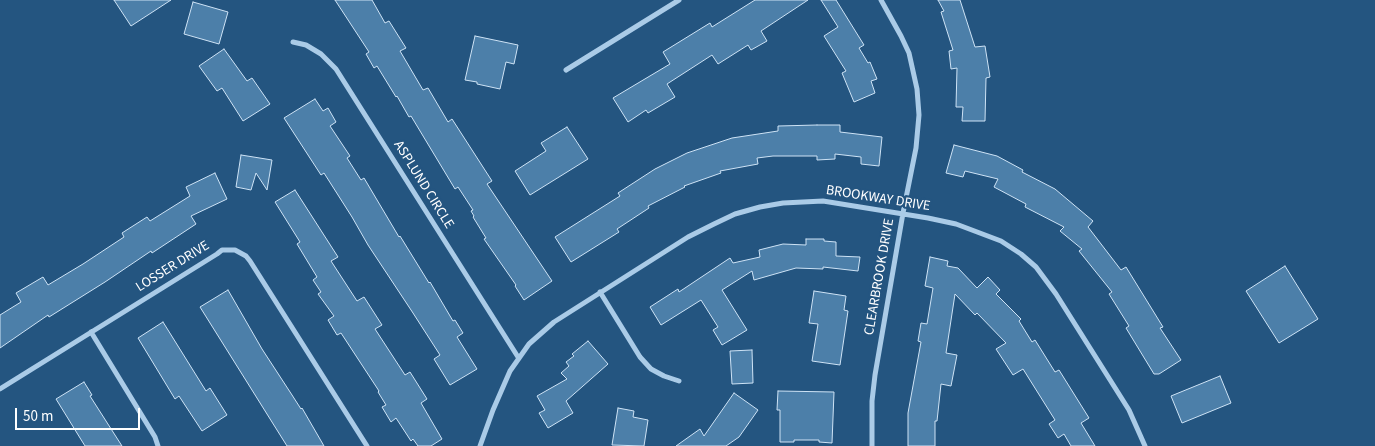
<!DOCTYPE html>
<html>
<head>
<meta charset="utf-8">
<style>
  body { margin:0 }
  #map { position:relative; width:1375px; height:446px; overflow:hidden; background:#245580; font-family:"Source Sans 3",sans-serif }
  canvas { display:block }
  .scale { position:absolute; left:15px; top:408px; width:125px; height:22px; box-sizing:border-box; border:2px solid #fff; border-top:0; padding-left:6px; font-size:15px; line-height:18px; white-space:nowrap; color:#fff; -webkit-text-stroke:4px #245580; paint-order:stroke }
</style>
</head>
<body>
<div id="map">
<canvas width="1375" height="446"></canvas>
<div class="scale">50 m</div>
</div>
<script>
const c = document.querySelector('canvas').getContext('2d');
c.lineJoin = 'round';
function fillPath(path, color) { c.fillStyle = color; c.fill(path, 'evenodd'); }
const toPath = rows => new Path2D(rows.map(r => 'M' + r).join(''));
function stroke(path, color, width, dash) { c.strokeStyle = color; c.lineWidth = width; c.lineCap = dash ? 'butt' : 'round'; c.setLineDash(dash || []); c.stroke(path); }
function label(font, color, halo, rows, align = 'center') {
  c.font = font + ' "Source Sans 3",sans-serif'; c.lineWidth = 4.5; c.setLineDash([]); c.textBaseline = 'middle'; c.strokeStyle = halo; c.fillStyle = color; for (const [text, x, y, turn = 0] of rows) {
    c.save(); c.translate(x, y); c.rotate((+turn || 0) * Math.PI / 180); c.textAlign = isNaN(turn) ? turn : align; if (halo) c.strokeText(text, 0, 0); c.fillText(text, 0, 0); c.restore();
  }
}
const building = toPath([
  [114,0,171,0,131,26,114,0],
  [335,0,372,0,385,23,389,21,406,48,400,51,423,90,428,88,448,122,452,119,492,181,487,184,552,281,524,300,515,286,516,285,484,239,486,238,473,217,474,216,471,211,473,210,458,187,455,189,411,116,409,117,397,96,396,97,377,66,374,68,366,54,369,52,335,0],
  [755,0,808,0,761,31,767,41,751,50,748,45,718,64,712,55,667,84,675,97,648,113,646,110,628,122,613,98,670,64,663,52,710,23,712,27,755,0],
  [821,0,836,0,864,45,859,48,868,63,870,62,877,79,871,81,875,93,854,102,842,73,846,71,824,36,838,27,821,0],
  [938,0,960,0,975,47,985,46,990,77,986,78,985,121,962,121,963,107,956,107,957,68,951,69,949,51,953,50,941,12,944,11,938,0],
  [193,2,228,12,219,44,184,34,193,2],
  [475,36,518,45,514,64,506,62,500,89,477,84,477,82,465,80,475,36],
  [224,49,247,81,252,78,270,104,243,121,222,88,217,91,199,66,224,49],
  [315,99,323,111,328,108,336,122,330,126,350,156,347,158,361,180,364,178,399,237,400,236,429,283,430,282,453,321,455,320,463,333,457,337,477,369,450,385,434,359,440,355,413,313,368,245,352,217,324,173,321,175,284,118,315,99],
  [817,125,840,125,840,132,882,137,879,166,861,164,861,157,835,154,835,159,817,160,817,156,773,156,757,158,758,164,720,171,721,173,684,186,685,187,648,206,649,208,617,229,619,232,571,262,555,237,620,196,618,193,655,169,687,153,732,138,778,131,778,126,817,125],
  [567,127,588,159,530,195,515,171,546,151,541,143,567,127],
  [954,145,997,156,1023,170,1022,172,1055,189,1093,221,1088,227,1121,270,1126,267,1163,327,1160,328,1181,360,1159,374,1154,374,1126,328,1129,326,1109,294,1112,292,1079,251,1082,249,1060,231,1064,227,1025,207,1026,204,994,187,998,179,965,171,963,177,946,173,954,145],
  [241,155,272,160,267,190,256,173,251,190,236,187,241,155],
  [215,173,227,199,191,216,196,224,152,253,151,251,105,282,49,317,48,315,0,348,0,315,21,302,16,293,43,277,48,285,83,264,124,237,122,233,147,217,150,221,190,196,186,187,215,173],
  [295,190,338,257,331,261,357,301,364,297,382,325,375,329,405,375,410,372,427,399,421,403,442,439,431,446,418,446,413,439,411,441,396,418,391,422,382,407,386,405,378,392,379,391,341,333,337,335,328,320,334,316,318,294,321,292,313,280,317,277,297,244,300,242,275,202,295,190],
  [806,239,824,239,824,241,836,242,836,256,860,257,858,271,823,267,823,269,796,268,754,280,752,271,722,290,747,330,722,345,713,330,718,327,701,300,661,325,650,307,678,289,679,292,730,258,733,263,760,257,759,250,783,244,806,245,806,239],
  [930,257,948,261,947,266,958,268,977,288,988,277,1000,290,996,294,1021,319,1019,321,1032,342,1035,340,1055,372,1059,370,1089,418,1081,423,1095,446,1071,446,1064,434,1058,438,1049,424,1055,420,1023,369,1013,375,996,349,1006,343,977,313,975,315,955,294,946,353,957,355,951,386,941,384,937,421,935,421,935,446,908,446,908,413,921,342,918,341,921,323,927,324,933,288,925,286,930,257],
  [1285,266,1318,319,1279,343,1246,291,1285,266],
  [228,290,262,349,292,395,301,409,302,408,324,446,287,446,200,307,228,290],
  [814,291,846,296,844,310,848,311,840,365,812,361,818,324,809,323,814,291],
  [163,322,206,391,210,388,227,415,202,431,179,396,175,399,138,338,163,322],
  [588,341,608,364,566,401,573,413,548,428,539,413,545,410,537,396,567,379,561,373,569,366,566,362,574,356,572,354,588,341],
  [752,350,753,383,732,384,730,351,752,350],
  [1220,376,1231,403,1182,423,1171,396,1220,376],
  [84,382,92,395,90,396,122,446,85,446,56,399,84,382],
  [778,391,834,392,832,443,819,442,819,440,794,440,794,442,780,442,780,410,777,410,778,391],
  [734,393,758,410,739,437,726,446,676,446,700,429,704,436,734,393],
  [618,408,634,411,633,417,648,420,644,446,612,445,618,408]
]);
fillPath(building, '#4c7fa9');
stroke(building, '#cee3f5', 1);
stroke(toPath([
  [293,42,306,45,321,54,336,69,518,357],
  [566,70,679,0],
  [600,292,640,357,651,369,664,376,679,381],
  [91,332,155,437,158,446],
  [0,389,217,254,222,250,235,250,246,256,250,261,367,446],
  [480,446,493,410,510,371,529,344,554,322,688,237,714,224,735,214,760,207,783,203,823,201,928,218,956,224,1001,241,1021,254,1036,267,1056,294,1129,410,1145,446],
  [872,446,872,401,875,375,903,213,916,148,919,115,917,89,909,53,901,36,881,0]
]), '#aacbe7', 5);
label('14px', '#fff', '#245580', [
  ["ASPLUND CIRCLE",423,185,58],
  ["BROOKWAY DRIVE",878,199,9],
  ["LOSSER DRIVE",173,267,-32],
  ["CLEARBROOK DRIVE",880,277,-80]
]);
</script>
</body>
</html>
